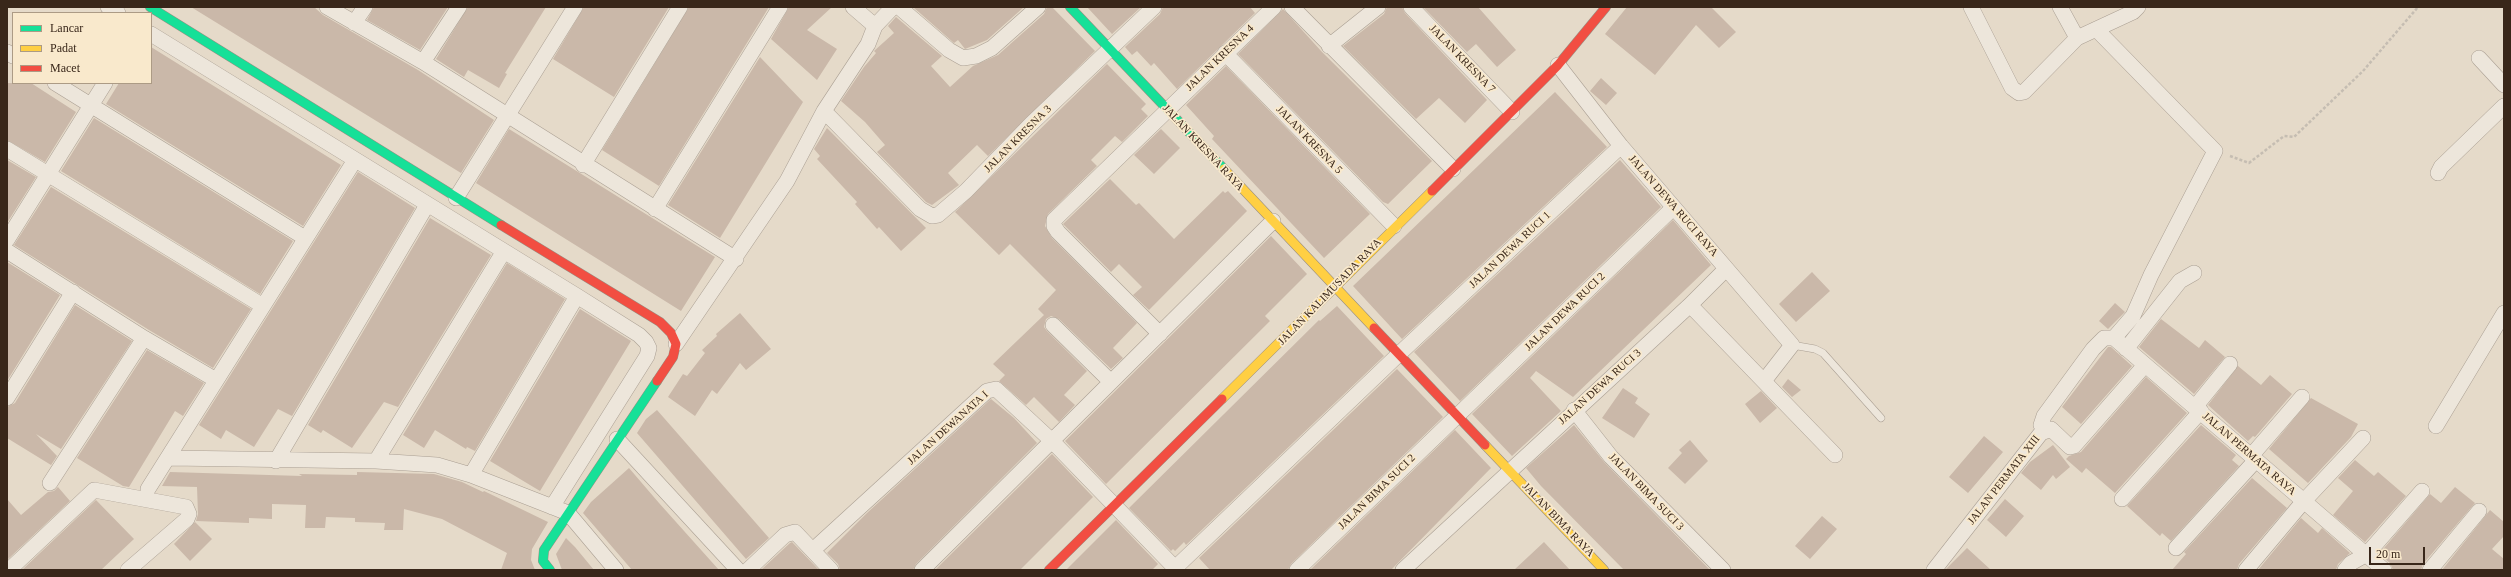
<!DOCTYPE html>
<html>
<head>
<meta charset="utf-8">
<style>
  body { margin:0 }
  #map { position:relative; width:2511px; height:577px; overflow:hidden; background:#e5dac9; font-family:Georgia,serif }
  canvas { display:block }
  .frame { position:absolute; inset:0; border:8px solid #39271a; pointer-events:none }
  .legend { position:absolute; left:12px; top:12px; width:140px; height:72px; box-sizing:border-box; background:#f9e9cc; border:1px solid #ac9b85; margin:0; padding:5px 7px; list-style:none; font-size:12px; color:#39271a }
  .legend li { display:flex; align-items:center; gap:8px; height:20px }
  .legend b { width:20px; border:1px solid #ac9b85 }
  .scale { position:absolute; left:2369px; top:547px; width:56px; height:18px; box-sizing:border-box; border:2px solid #39271a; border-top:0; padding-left:5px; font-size:12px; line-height:14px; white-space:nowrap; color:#39271a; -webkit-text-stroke:3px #f9e9cc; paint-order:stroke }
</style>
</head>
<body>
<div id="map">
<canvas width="2511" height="577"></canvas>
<div class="frame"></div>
<ul class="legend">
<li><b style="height:5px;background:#16e098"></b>Lancar</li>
<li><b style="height:5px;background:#ffcf43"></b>Padat</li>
<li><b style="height:5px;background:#f24e42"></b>Macet</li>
</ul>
<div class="scale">20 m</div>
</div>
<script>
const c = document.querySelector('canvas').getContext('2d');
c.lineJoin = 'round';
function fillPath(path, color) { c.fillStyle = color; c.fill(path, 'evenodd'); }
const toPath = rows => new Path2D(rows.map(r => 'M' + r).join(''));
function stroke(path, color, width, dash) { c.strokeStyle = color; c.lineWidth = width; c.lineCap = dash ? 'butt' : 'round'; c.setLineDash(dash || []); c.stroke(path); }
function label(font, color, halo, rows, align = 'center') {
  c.font = font + ' Georgia,serif'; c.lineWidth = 3.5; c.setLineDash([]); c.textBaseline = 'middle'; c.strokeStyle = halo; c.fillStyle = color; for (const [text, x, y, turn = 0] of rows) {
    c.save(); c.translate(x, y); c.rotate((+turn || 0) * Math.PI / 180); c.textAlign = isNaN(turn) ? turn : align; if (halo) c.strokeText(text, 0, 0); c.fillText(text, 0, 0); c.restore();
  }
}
fillPath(toPath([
  [191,7,314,7,323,15,418,70,494,120,461,173],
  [374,7,448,7,420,50,367,20],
  [468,7,546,7,505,73,507,74,499,88,468,70,464,77,436,59],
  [584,7,669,7,614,97,553,59],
  [689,7,769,7,659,186,602,150],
  [789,7,832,7,807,30,837,49,817,80,771,39],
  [913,7,1024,7,987,40,965,49,958,40,954,43],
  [1047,7,1052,7,1095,51,988,156,977,145,948,173,959,185,932,205,926,202,877,152,885,145,865,122,841,101,864,67,876,53,874,51,894,33,888,26,896,17,942,56,931,66,950,87,973,66,998,55,1044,14],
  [1087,7,1141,7,1112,34],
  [1163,7,1250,7,1255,13,1177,89,1154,63,1151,66,1137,51,1132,55,1125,47,1160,14],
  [1387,7,1402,7,1405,13,1487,100,1465,123,1439,98,1416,119,1343,46,1384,14],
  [1423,7,1478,7,1516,50,1497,67,1476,44,1467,52],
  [1627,7,1711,7,1736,32,1719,48,1696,25,1655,75,1605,34],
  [1283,9,1322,52,1432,161,1388,204,1383,202,1238,54],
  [151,47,341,165,303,226,106,104,119,83,151,83],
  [760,57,803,102,720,238,668,205],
  [1107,64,1146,104,1141,109,1148,116,1122,142,1115,136,1091,160,1097,166,1048,214,1045,226,1052,238,1137,323,1113,348,1123,358,1111,369,1059,319,1051,316,1046,319,1044,327,1047,331,1087,371,1064,395,1075,405,1059,422,1034,397,1026,405,999,381,1005,375,993,364,1044,315,1038,309,1056,290,1010,244,999,255,955,212],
  [1226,66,1370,214,1324,258,1212,139,1214,136,1186,105],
  [1601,78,1617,93,1606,105,1590,91],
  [7,83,31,83,76,112,45,162,7,140],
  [1555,92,1607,147,1402,339,1353,286],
  [94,118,293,241,260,294,61,171],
  [827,128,926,228,901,251,879,227,877,229,855,204,857,202,817,159,820,156,814,149],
  [509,129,715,257,681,311,476,183],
  [1161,129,1180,148,1154,174,1134,155],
  [7,160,36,177,7,223],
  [1620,160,1661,207,1460,401,1414,352],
  [358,172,415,208,292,416,278,409,254,447,226,430,221,439,199,425],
  [1110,179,1136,205,1139,203,1174,239,1223,191,1225,193,1228,191,1247,211,1149,310,1133,295,1142,287,1119,264,1111,272,1063,224],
  [51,187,251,309,213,368,149,330,14,245],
  [430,218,491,255,398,407,384,402,352,448,323,430,321,433,308,425],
  [1673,220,1711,265,1573,397,1536,371,1530,378,1561,411,1512,456,1472,414],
  [1271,236,1307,274,1265,316,1270,321,1106,484,1065,441],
  [7,262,60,295,7,381],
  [507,263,565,299,475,451,467,447,466,449,435,430,424,448,403,435],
  [1812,272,1830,291,1796,322,1779,304],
  [2115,303,2125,312,2108,329,2099,321],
  [75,305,132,341,61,449,36,434,57,456,51,465,7,438,7,407,15,403],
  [1337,306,1384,356,1186,545,1184,542,1175,551,1173,549,1171,551,1129,508,1319,320,1320,321],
  [580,309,631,341,540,491,490,461],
  [740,313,771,349,746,370,740,363,717,394,712,390,695,416,668,397,683,374,687,376,705,353,702,350,717,336,716,334],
  [2161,319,2199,348,2205,340,2225,357,2194,394,2139,347],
  [2108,347,2111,347,2132,366,2081,424,2062,407],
  [147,350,204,383,183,416,175,411,129,487,123,486,77,458],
  [2238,366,2261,385,2270,375,2292,394,2255,437,2253,436,2248,441,2208,405],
  [1397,369,1443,417,1291,564,1288,570,1210,570,1199,558],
  [2146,377,2187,413,2115,493,2086,468,2082,473,2066,459,2069,456,2081,452],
  [1788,379,1801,390,1792,397,1782,387],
  [1623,388,1638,398,1635,403,1650,414,1634,438,1602,418],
  [1761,391,1777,408,1760,423,1745,404],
  [2311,398,2358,424,2351,437,2308,483,2269,449],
  [991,399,1014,418,1037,443,916,564,913,570,840,570,838,564,827,553,867,513],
  [657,410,769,538,746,559,637,433,646,419],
  [1574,425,1605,463,1710,570,1624,570,1541,486,1526,468],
  [2201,425,2236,455,2232,460,2239,466,2171,541,2162,533,2160,536,2127,506],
  [1455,430,1491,468,1391,570,1310,570],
  [1984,436,2003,452,1968,493,1949,477],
  [1690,440,1708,461,1685,484,1668,468,1682,453,1679,450],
  [2053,445,2070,467,2056,479,2053,475,2041,490,2021,473,2030,462],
  [1052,454,1093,497,1020,570,935,570],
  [2355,460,2374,476,2378,472,2406,496,2365,542,2333,515,2353,491,2338,478],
  [629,468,659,503,719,570,632,570,583,513,591,502],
  [170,472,302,476,299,474,357,475,357,472,434,474,462,482,483,492,484,491,548,522,532,549,531,560,535,570,501,570,507,553,442,519,404,509,403,530,384,530,385,523,355,522,355,518,326,517,325,528,305,528,306,505,272,504,272,519,249,518,249,523,196,521,198,514,197,487,162,486],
  [2252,478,2287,508,2239,564,2237,570,2172,570,2186,554,2184,552],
  [58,487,70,501,7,560,7,499,21,515,48,492,54,491],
  [2455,487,2475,503,2423,564,2421,570,2393,570,2390,563,2379,554,2430,494,2441,503],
  [2005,499,2024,516,2006,537,1987,520],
  [96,500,134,539,101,570,22,570],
  [2490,510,2504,522,2504,536,2492,549,2504,559,2504,570,2442,570],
  [1822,516,1837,529,1810,559,1795,546],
  [2301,518,2318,533,2322,528,2350,553,2338,564,2336,570,2258,570],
  [1116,520,1158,564,1152,570,1066,570],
  [195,522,212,539,190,561,174,544],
  [566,538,575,547,594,570,562,570,556,554],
  [792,542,819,570,761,570,790,543],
  [1544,542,1570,570,1514,570],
  [1967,548,1991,570,1945,570]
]), '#cab8a9');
const lane = toPath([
  [1792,345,1815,349,1823,353,1881,418]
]);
const street = toPath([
  [108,7,118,13],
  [327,7,423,62,736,259],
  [899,7,949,50,963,58,976,56,992,48,1038,7],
  [1292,7,1453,169],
  [1411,7,1512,112],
  [1971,7,2012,88,2019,93,2024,92,2077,38,2133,12,2138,7],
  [2060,7,2077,38],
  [354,23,365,7],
  [875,26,893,7],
  [2097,30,2215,151,2151,275,2133,316,2114,338],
  [151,34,577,296,639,335,646,342,649,348,647,356,552,507],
  [1329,46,1378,7],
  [7,52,13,56],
  [1225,53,1394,226],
  [2479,58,2504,85],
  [423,62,459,7],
  [1558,65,1621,146,1792,345,1764,381],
  [55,83,305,238],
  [824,111,920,209,932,216,938,215,966,191,1031,124,1154,7],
  [7,149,263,306],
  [583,165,680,7],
  [2438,173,2441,167,2504,106],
  [456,198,575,7],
  [655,209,780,7],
  [7,240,105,83],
  [7,251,144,338,216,380],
  [1690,305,1835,455],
  [1053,325,1111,382],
  [1160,334,1058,232,1054,226,1054,220,1274,7],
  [2114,338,2384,570],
  [676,344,787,181,824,111,868,44,875,26,853,7],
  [2126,349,2180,281,2194,273],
  [7,398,73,292],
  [2195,407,2230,364],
  [1574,410,1611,457,1723,570],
  [2436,426,2504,313],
  [2046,429,2041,425,2044,416,2093,349,2104,338,2114,338],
  [617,439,738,570],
  [2251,456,2302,397],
  [170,458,376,461,437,465,471,475,568,513,616,570],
  [276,461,427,205],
  [376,461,504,251],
  [471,475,577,296],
  [50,483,144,338],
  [148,489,355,160],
  [2122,499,2201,411],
  [2176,548,2256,460],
  [813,550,987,391,996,389,1052,441,1177,570],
  [9,570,94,490,186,507,189,514,187,519,128,570],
  [748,570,785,535,795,532,831,570],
  [922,570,1273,221],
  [1173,570,1399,354,1621,146],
  [1297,570,1673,208],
  [1403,570,1690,305,1726,269],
  [1934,570,2041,433,2051,429,2070,447,2074,446,2145,365],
  [2246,570,2303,502,2363,438],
  [2345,570,2351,563,2367,554,2422,491],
  [2430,570,2479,511]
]);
const fast = toPath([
  [150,7,501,225],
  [1070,7,1224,169],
  [550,570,543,561,544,550,657,381]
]);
const slow = toPath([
  [1224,169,1374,328],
  [1222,399,1432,191],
  [1485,445,1604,570]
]);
const jam = toPath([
  [1432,191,1558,65,1606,7],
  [501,225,660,322,671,333,676,344,673,357,657,381],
  [1374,328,1485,445],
  [1049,570,1222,399]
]);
stroke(lane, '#aa9f93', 8);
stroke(street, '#aa9f93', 16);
stroke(fast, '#998f83', 10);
stroke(slow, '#998f83', 10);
stroke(jam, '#998f83', 10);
stroke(toPath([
  [2230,156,2249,163,2284,136,2294,137,2363,71,2418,7]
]), '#c5bdb2', 2.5, [3, 2]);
stroke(lane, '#ede6db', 7);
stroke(street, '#ede6db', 15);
stroke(fast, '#16e098', 9);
stroke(slow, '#ffcf43', 9);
stroke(jam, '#f24e42', 9);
label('11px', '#39271a', '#f9e9cc', [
  ["JALAN KRESNA 4",1220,58,-44],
  ["JALAN KRESNA 7",1462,59,46],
  ["JALAN KRESNA 3",1018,139,-45],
  ["JALAN KRESNA 5",1309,140,46],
  ["JALAN KRESNA RAYA",1203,148,47],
  ["JALAN DEWA RUCI RAYA",1673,206,49],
  ["JALAN DEWA RUCI 1",1510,250,-43],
  ["JALAN KALIMUSADA RAYA",1330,292,-46],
  ["JALAN DEWA RUCI 2",1565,312,-44],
  ["JALAN DEWA RUCI 3",1600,387,-42],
  ["JALAN DEWANATA I",948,428,-42],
  ["JALAN PERMATA RAYA",2249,454,41],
  ["JALAN PERMATA XIII",2004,480,-52],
  ["JALAN BIMA SUCI 2",1377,492,-44],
  ["JALAN BIMA SUCI 3",1646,492,46],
  ["JALAN BIMA RAYA",1558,520,46]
]);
</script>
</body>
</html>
